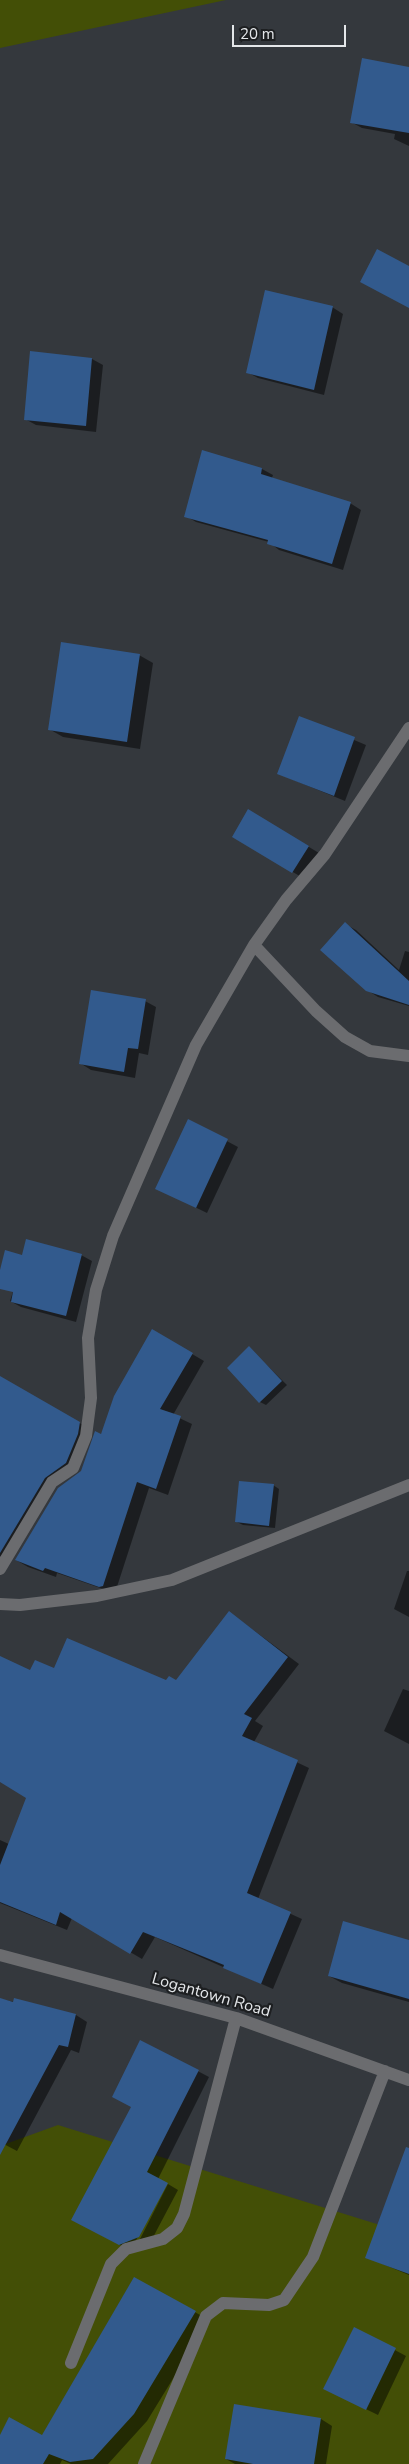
<!DOCTYPE html>
<html>
<head>
<meta charset="utf-8">
<style>
  body { margin:0 }
  #map { position:relative; width:409px; height:2464px; overflow:hidden; background:#34383d; font-family:"Nunito Sans",sans-serif }
  canvas { display:block }
  .scale { position:absolute; left:232px; top:25px; width:114px; height:22px; box-sizing:border-box; border:2px solid #e4e7ea; border-top:0; padding-left:6px; font-size:15px; line-height:18px; white-space:nowrap; color:#e4e7ea; -webkit-text-stroke:4px #1d1f21; paint-order:stroke }
</style>
</head>
<body>
<div id="map">
<canvas width="409" height="2464"></canvas>
<div class="scale">20 m</div>
</div>
<script>
const c = document.querySelector('canvas').getContext('2d');
c.lineJoin = 'round';
function fillPath(path, color) { c.fillStyle = color; c.fill(path, 'evenodd'); }
const toPath = rows => new Path2D(rows.map(r => 'M' + r).join(''));
function stroke(path, color, width, dash) { c.strokeStyle = color; c.lineWidth = width; c.lineCap = dash ? 'butt' : 'round'; c.setLineDash(dash || []); c.stroke(path); }
function label(font, color, halo, rows, align = 'center') {
  c.font = font + ' "Nunito Sans",sans-serif'; c.lineWidth = 4.5; c.setLineDash([]); c.textBaseline = 'middle'; c.strokeStyle = halo; c.fillStyle = color; for (const [text, x, y, turn = 0] of rows) {
    c.save(); c.translate(x, y); c.rotate((+turn || 0) * Math.PI / 180); c.textAlign = isNaN(turn) ? turn : align; if (halo) c.strokeText(text, 0, 0); c.fillText(text, 0, 0); c.restore();
  }
}
fillPath(toPath([
  [0,0,226,0,0,48],
  [58,2125,409,2234,409,2464,0,2464,0,2146]
]), '#434f06');
fillPath(toPath([
  [409,68,409,146,394,139,395,134,362,128,351,122],
  [332,307,343,314,324,395,258,378,247,372],
  [31,352,92,359,103,365,96,432,36,425,25,419],
  [202,452,262,469,273,475,272,478,350,503,361,510,343,570,279,550,269,542,196,522,186,516],
  [139,655,153,663,140,749,63,737,49,729],
  [300,717,366,745,345,801,279,774],
  [249,811,319,853,303,878,233,837],
  [345,924,356,930,399,970,405,951,409,952,409,1006,378,997,367,990],
  [145,1001,156,1007,148,1055,139,1053,135,1078,91,1070,80,1063],
  [189,1121,238,1147,207,1213,168,1194],
  [81,1255,92,1261,76,1322,21,1307,10,1301,15,1285,0,1276,23,1256],
  [153,1331,204,1361,173,1415,192,1424,168,1495,149,1488,115,1593,57,1573,56,1577,28,1567,16,1560,82,1472],
  [249,1348,287,1385,266,1405,260,1402,229,1368],
  [5,1380,90,1429,10,1560,0,1556,0,1388],
  [273,1485,279,1489,275,1528,243,1525,237,1522],
  [407,1571,409,1571,409,1617,394,1609],
  [229,1612,299,1664,255,1721,263,1726,254,1742,309,1768,258,1899,302,1919,273,1989,155,1937,142,1959,72,1918,67,1930,0,1903,0,1840,119,1894,135,1864,0,1781,0,1658,31,1672,55,1670,176,1682],
  [403,1689,409,1691,409,1744,384,1731],
  [409,1941,409,2002,342,1983,329,1976],
  [0,1999,76,2015,87,2022,79,2053,71,2050,17,2151,0,2142],
  [141,2041,209,2077,158,2179,166,2183,135,2242,138,2243,168,2184,178,2190,150,2243,130,2250,84,2226,132,2107],
  [409,2190,409,2275,366,2257],
  [134,2278,209,2320,147,2421,108,2464,71,2464,62,2460,60,2464,0,2464,0,2438,42,2436],
  [354,2328,406,2356,378,2415,335,2394],
  [235,2405,321,2419,332,2426,326,2464,235,2464,226,2459]
]), '#0007');
fillPath(toPath([
  [362,58,409,67,409,133,350,123],
  [377,249,409,266,409,308,360,282],
  [265,290,333,306,314,390,246,373],
  [30,351,92,358,86,426,24,420],
  [202,450,262,468,261,474,351,502,332,564,267,544,268,540,184,517],
  [61,642,140,654,127,742,48,730],
  [299,716,355,737,334,796,277,774],
  [248,809,309,846,292,873,232,837],
  [345,922,409,981,409,1005,366,991,320,950],
  [91,990,146,999,138,1049,128,1048,124,1072,79,1064],
  [188,1119,228,1139,196,1208,155,1189],
  [26,1239,82,1254,66,1316,11,1302,13,1292,0,1289,0,1270,5,1250,22,1255],
  [152,1329,193,1353,160,1409,181,1416,156,1489,137,1482,103,1586,99,1587,45,1568,43,1571,15,1560,58,1488,81,1471,95,1431,101,1434,114,1396],
  [249,1346,282,1381,259,1403,227,1368],
  [0,1376,80,1422,78,1434,66,1463,45,1478,0,1553],
  [239,1481,274,1484,269,1526,235,1522],
  [229,1611,288,1657,244,1714,252,1718,242,1736,298,1760,247,1893,291,1912,261,1984,223,1968,224,1965,143,1932,130,1954,60,1912,56,1925,0,1902,0,1865,26,1798,0,1782,0,1656,30,1670,35,1660,54,1668,67,1638,166,1680,169,1676,176,1680],
  [343,1921,409,1940,409,1999,328,1976],
  [0,1998,13,2002,14,1998,76,2014,68,2047,59,2045,0,2155],
  [140,2040,199,2070,147,2172,168,2183,139,2237,119,2245,71,2220,131,2107,112,2097],
  [406,2147,409,2148,409,2274,365,2258],
  [134,2277,196,2311,134,2414,93,2459,70,2462,49,2454,43,2464,0,2464,0,2435,9,2417,42,2435],
  [354,2327,396,2348,366,2410,323,2389],
  [234,2404,321,2418,314,2464,253,2464,225,2459]
]), '#325a8d');
stroke(toPath([
  [254,945,316,1011,345,1037,370,1051,409,1056],
  [0,1569,52,1482,73,1468,86,1436,91,1398,88,1338,96,1290,113,1236,196,1045,254,945,286,900,325,854,409,728],
  [0,1604,20,1605,97,1596,172,1580,409,1485],
  [0,1955,236,2018,409,2080],
  [71,2363,111,2264,126,2249,163,2239,177,2228,184,2214,236,2018],
  [144,2464,206,2316,223,2303,269,2305,284,2300,313,2257,385,2071]
]), '#6b6c6f', 12);
label('16px', '#e4e7ea', '#1d1f21', [
  ["Logantown Road",211,1996,16]
]);
</script>
</body>
</html>
